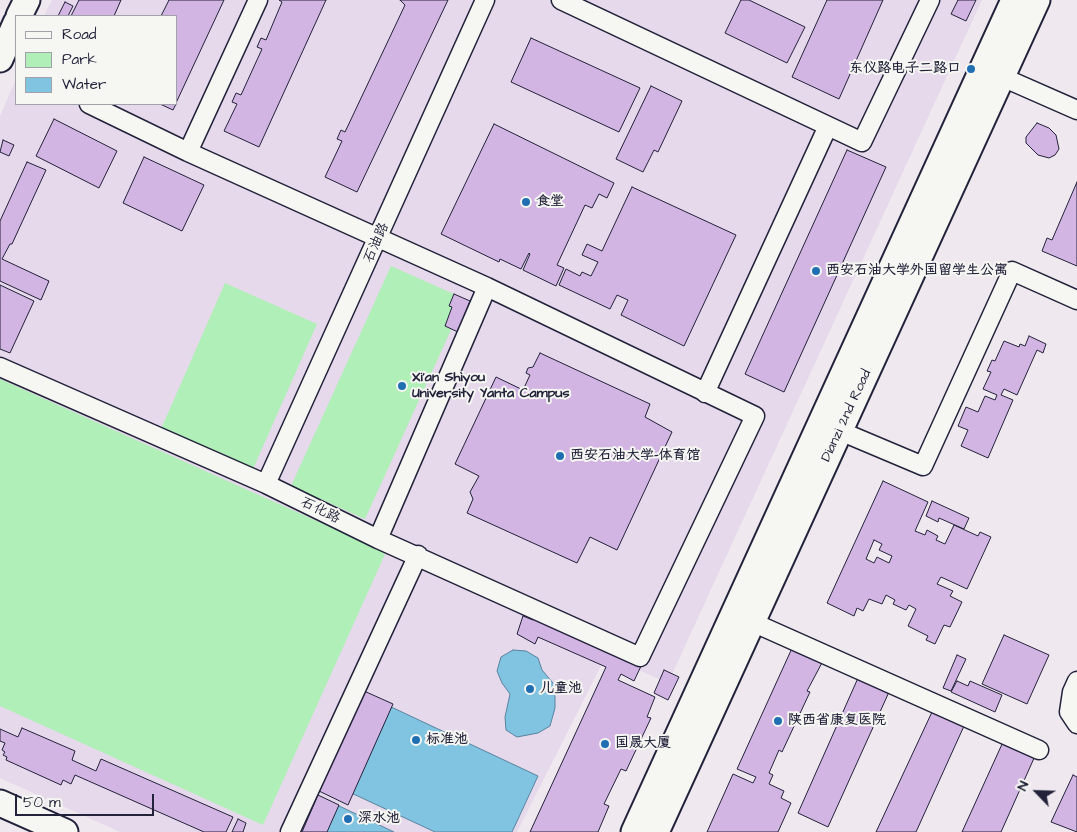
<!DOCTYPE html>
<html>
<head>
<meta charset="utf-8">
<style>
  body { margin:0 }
  #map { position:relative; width:1077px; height:832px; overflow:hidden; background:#efe9ef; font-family:"Architects Daughter",sans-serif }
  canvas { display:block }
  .legend { position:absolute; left:15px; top:15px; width:162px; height:90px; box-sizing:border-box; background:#f6f6f2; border:1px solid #a1a1a9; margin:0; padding:6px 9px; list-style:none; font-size:15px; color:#22223b }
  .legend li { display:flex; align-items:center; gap:10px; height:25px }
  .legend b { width:25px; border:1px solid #a1a1a9 }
  .north { position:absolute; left:1012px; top:767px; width:50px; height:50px; -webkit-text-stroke:4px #f6f6f2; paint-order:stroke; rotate:294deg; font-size:14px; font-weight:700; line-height:20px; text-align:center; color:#22223b }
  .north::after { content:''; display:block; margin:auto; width:18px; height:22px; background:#22223b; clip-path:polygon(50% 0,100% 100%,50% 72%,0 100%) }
  .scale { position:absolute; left:15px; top:794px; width:139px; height:22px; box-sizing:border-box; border:2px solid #22223b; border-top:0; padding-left:6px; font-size:15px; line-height:18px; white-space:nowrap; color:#22223b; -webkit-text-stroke:4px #f6f6f2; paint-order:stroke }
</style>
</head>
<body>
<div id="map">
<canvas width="1077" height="832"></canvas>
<ul class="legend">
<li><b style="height:6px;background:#f6f6f2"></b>Road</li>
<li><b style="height:14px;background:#b0efb7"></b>Park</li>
<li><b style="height:14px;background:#80c4e1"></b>Water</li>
</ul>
<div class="north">N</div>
<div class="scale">50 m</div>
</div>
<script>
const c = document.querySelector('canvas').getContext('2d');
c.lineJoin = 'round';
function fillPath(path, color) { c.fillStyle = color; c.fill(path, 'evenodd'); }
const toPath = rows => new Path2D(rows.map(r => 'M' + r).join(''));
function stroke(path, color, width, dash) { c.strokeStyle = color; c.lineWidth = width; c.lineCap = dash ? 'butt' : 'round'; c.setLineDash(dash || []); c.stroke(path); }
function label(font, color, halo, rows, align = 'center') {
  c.font = font + ' "Architects Daughter","LXGW WenKai TC",sans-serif'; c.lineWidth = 4; c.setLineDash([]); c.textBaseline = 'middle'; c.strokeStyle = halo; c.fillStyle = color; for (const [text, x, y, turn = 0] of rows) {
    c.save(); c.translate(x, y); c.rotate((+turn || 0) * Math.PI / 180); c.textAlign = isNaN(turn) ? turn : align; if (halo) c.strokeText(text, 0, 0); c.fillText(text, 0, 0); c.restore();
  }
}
fillPath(toPath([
  [52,0,982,0,668,683,606,656,517,832,120,832,0,778,0,116,16,79,16,104,176,104,176,16,44,16]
]), '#e6d9eb');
fillPath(toPath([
  [391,266,465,299,365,519,291,486],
  [225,283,317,324,253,469,161,429],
  [0,379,386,552,263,825,0,706]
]), '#b0efb7');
const water = toPath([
  [513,650,526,651,538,658,542,670,553,683,555,696,555,708,550,726,538,733,517,737,506,730,505,717,510,694,502,683,497,671,501,657,513,650],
  [387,705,538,776,512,832,435,832,347,791,387,705],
  [337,805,394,832,324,832,337,805]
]);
fillPath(water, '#80c4e1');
stroke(water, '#5a839f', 1);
const building = toPath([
  [79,0,121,0,114,16,71,16,79,0],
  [169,0,224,0,176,103,176,16,161,16,169,0],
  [326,0,259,147,224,131,237,104,232,102,236,93,241,95,262,49,257,47,261,38,266,40,282,2,279,0,326,0],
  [400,0,448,0,357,192,325,177,342,141,337,139,341,130,345,132,405,5,400,0],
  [741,0,749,0,805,27,787,63,725,33,741,0],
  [827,0,883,0,839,99,792,77,827,0],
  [958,0,976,0,966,21,951,14,958,0],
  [65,2,73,6,68,16,58,16,65,2],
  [531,38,640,88,619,132,511,82,531,38],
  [651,86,682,101,658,152,654,150,643,172,616,159,651,86],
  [160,104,176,104,173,110,160,104],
  [54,119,117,151,99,188,36,156,54,119],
  [1037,123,1049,128,1056,135,1059,149,1055,155,1049,158,1038,155,1026,143,1026,137,1037,123],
  [494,124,614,183,607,198,599,194,592,208,585,205,557,265,564,268,556,286,523,270,530,254,529,253,521,269,500,259,499,262,441,234,494,124],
  [3,140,14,145,9,156,0,152,3,140],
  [847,150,886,167,784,392,745,374,847,150],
  [144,157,204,185,182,231,123,203,144,157],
  [27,162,46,170,12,244,10,244,2,259,49,281,41,300,0,281,0,221,27,162],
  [1077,182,1077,266,1042,251,1047,238,1052,240,1077,182],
  [632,187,736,235,684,346,621,315,628,300,617,295,610,309,559,285,566,269,580,276,582,272,591,276,598,262,582,255,587,244,602,251,632,187],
  [0,285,34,301,10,353,0,349,0,285],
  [454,294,470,301,458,332,445,326,452,307,449,306,454,294],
  [1029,336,1046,344,1043,353,1037,350,1017,395,1004,389,1001,395,1013,400,988,458,961,446,968,430,958,426,966,407,978,412,985,396,995,400,997,395,983,389,991,372,987,371,992,360,995,361,1004,341,1019,347,1020,344,1025,346,1029,336],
  [540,353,650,404,645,417,672,432,617,550,590,537,577,563,467,513,473,499,470,492,479,476,455,464,496,377,523,390,530,375,526,373,528,368,533,367,540,353],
  [883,481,928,502,915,531,925,535,927,530,938,536,936,540,945,544,954,525,978,536,980,532,991,537,967,589,941,577,937,584,953,591,950,596,962,602,950,627,944,625,935,644,926,640,928,636,908,626,916,609,909,605,906,610,893,604,895,600,886,595,882,604,869,599,863,611,857,608,854,616,827,603,883,481],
  [874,540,882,544,879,550,892,556,889,563,877,557,874,563,866,559,874,540],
  [932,501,969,518,964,529,939,518,938,522,926,516,932,501],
  [523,616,533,620,535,616,642,664,634,681,621,674,618,680,655,697,647,717,651,718,626,771,621,769,604,804,609,806,598,832,530,832,606,667,538,637,535,644,517,634,523,616],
  [1004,635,1049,655,1027,704,982,684,1004,635],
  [793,646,824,659,807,691,810,692,782,752,779,750,769,773,773,775,769,784,784,791,781,798,791,803,778,832,707,832,733,774,753,783,756,777,737,769,793,646],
  [957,655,966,659,951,691,943,688,957,655],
  [664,670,679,677,668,700,654,693,664,670],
  [858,678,889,692,828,827,798,813,858,678],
  [957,681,968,686,970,681,1002,695,995,712,951,692,957,681],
  [364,691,393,704,348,805,319,791,364,691],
  [932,712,964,726,916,832,876,832,932,712],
  [22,728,75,751,72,760,96,771,101,759,233,817,226,832,204,832,75,775,71,784,63,780,61,785,6,760,7,757,3,755,5,752,2,750,5,743,0,741,0,729,18,737,22,728],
  [1003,742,1035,756,1001,832,962,832,1003,742],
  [1073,775,1077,777,1077,832,1051,822,1073,775],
  [318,795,339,805,327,832,302,832,318,795],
  [238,819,246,823,243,832,232,832,238,819]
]);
fillPath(building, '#d2b5e2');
stroke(building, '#22223b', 1);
const street = toPath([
  [561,0,862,142,930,0],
  [1002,77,1077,110],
  [188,152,258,0],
  [0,367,266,484,378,539,640,657,755,416,487,287,188,152,89,104],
  [705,393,828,126],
  [840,431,923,466,1012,271,1077,300],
  [266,484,485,0],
  [378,539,487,287],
  [752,622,1039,750],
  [1077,681,1072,692,1069,712,1077,724],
  [290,832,418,555]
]);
const secondary = toPath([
  [19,16,27,0],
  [0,59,16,23],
  [0,803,65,832],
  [634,832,1014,0],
  [656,832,1037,0]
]);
stroke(street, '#22223b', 21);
stroke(secondary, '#22223b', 29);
stroke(street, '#f6f6f2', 18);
stroke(secondary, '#f6f6f2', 25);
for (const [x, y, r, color] of [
  [971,69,5,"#1f6fb2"],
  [526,202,5,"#1f6fb2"],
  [816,271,5,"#1f6fb2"],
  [402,386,5,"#1f6fb2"],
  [560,456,5,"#1f6fb2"],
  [530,689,5,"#1f6fb2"],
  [778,721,5,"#1f6fb2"],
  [416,740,5,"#1f6fb2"],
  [605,744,5,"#1f6fb2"],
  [348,819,5,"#1f6fb2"]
]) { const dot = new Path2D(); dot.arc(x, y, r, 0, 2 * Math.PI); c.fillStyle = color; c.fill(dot); stroke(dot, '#f6f6f2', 2); }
label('bold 14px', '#22223b', '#f6f6f2', [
  ["东仪路电子二路口",961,69,"right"],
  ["食堂",536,202],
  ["西安石油大学外国留学生公寓",826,271],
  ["Xi'an Shiyou",412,378],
  ["University Yanta Campus",412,394],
  ["西安石油大学-体育馆",570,456],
  ["儿童池",540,689],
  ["陕西省康复医院",788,721],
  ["标准池",426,740],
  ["国晟大厦",615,744],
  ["深水池",358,819]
], 'left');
label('14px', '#22223b', '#f6f6f2', [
  ["石油路",377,243,-66],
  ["Dianzi 2nd Road",847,416,-65],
  ["石化路",320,511,26]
]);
</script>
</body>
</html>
